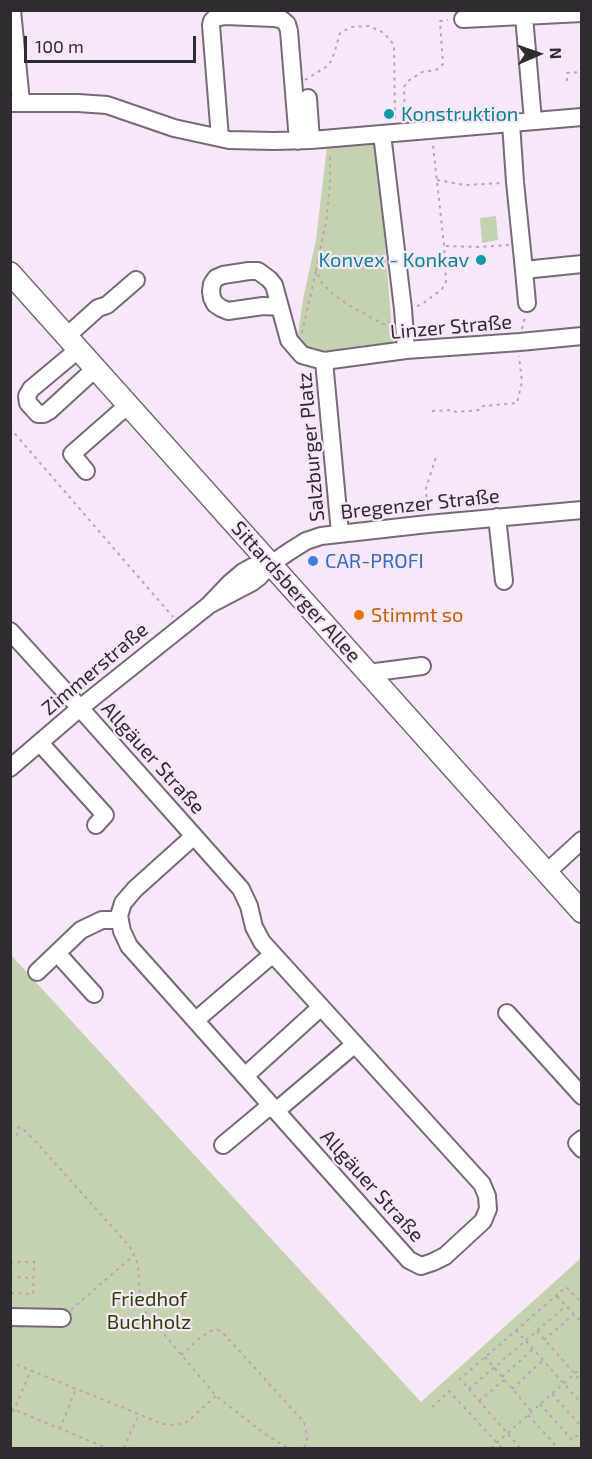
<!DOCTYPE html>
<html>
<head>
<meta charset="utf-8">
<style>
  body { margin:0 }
  #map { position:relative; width:592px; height:1459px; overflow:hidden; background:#f7e7f9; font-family:"Exo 2",sans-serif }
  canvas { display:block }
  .frame { position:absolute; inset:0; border:12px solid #302a31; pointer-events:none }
  .north { position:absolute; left:508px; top:24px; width:60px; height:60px; -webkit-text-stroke:4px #f7e7f9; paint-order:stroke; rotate:88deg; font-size:16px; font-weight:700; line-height:24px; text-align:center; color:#302a31 }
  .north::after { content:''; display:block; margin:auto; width:21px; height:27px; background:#302a31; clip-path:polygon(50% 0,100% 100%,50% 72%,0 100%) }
  .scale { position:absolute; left:24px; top:36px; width:172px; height:27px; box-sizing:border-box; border:3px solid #302a31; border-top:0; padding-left:8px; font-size:18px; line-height:21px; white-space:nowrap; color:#302a31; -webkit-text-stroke:4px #f7e7f9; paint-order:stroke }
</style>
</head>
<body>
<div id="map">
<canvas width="592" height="1459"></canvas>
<div class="frame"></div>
<div class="north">N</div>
<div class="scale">100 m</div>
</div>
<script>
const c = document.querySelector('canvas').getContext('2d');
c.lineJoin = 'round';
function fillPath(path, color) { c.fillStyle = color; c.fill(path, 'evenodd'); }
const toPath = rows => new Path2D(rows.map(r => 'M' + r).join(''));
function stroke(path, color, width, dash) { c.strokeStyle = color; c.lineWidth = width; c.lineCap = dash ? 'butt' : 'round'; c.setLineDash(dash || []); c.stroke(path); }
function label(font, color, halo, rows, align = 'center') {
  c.font = font + ' "Exo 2",sans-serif'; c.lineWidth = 4.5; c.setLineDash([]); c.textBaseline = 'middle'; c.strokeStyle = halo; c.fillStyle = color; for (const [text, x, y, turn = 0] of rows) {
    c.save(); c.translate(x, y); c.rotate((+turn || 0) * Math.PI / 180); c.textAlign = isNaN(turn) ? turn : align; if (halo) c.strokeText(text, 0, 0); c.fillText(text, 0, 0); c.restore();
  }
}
fillPath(toPath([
  [377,144,393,344,329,351,306,349,298,335,303,299,316,240,327,146],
  [496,216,498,240,482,243,480,218],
  [10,954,421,1402,581,1258,581,1448,11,1448]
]), '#c4d2b0');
const minor = toPath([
  [12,10,21,102],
  [524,16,533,121],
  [463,19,582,13],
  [308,98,311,140],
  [10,103,78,103,107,105,174,128,229,140,274,141,311,140,582,117],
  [511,123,515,182,524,270],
  [382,134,403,309,406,350],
  [220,138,211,25,212,21,215,18,225,16,274,18,281,19,287,24,289,31,298,141],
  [527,303,524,270,582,264],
  [280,307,263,306,228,311,221,308,215,304,212,298,211,291,212,284,216,278,223,275,249,271,258,271,269,279,274,285,289,340,302,355,324,361,340,533],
  [67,336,98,308,107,305,136,280],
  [79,349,31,389,27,396,28,403,38,414,44,414,49,411,96,368],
  [324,361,406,350,520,342,582,336],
  [86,471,72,454,128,405],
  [497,517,504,581],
  [209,605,251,583,259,577,271,564,290,551,306,541,321,536,428,524,582,510],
  [10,631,80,708,194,836,241,889,249,906,254,927,262,942,482,1184,487,1196,488,1209,483,1221,445,1256,433,1262,421,1266,409,1260,129,946,122,931,119,916,123,903,135,889,194,836],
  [368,673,422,666],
  [40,743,105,815,96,825],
  [10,768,80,708,209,605,230,583,243,572,252,567,271,564],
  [546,873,582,840],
  [57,953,94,994],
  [37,972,81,930,102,920,120,920],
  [507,1013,582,1096],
  [196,1020,273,954],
  [245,1076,321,1007],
  [276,1111,355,1044],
  [582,1139,577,1143,582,1149],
  [223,1145,271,1105],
  [10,1317,62,1318]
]);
const major = toPath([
  [10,273,582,912]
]);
stroke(minor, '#78697a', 20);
stroke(major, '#78697a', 24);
stroke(toPath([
  [305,80,329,65,334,54,340,33,351,27,369,26,384,33,394,45,395,118],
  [567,81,567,73,582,72],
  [405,117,404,87,408,81,422,72,436,70,443,64,440,21,448,20],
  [437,180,465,185,503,183],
  [446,246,481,247,509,245],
  [316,271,326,222,330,185,330,153],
  [417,306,421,305,442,289,446,282,444,245,433,145],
  [522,329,525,317],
  [302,333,316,271,322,283,334,295,350,306,385,325,389,321],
  [432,411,453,410,456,412,480,410,483,406,517,403,522,382,519,356],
  [10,428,173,617],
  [427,512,426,488,436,457],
  [10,1125,23,1129,36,1142,130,1247,138,1264,140,1298,146,1313,216,1396,265,1434,288,1448],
  [10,1140,22,1130],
  [10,1262,34,1262,33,1294,10,1293],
  [10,1277,34,1278],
  [557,1296,582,1323],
  [71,1310,134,1255],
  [516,1330,582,1404],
  [537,1331,582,1382],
  [544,1340,574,1314],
  [181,1355,200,1338,210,1331,218,1330,223,1333,304,1422,306,1431,307,1439,304,1448],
  [485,1357,532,1412],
  [10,1362,163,1424,174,1425,187,1422,216,1396],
  [502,1377,533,1349],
  [469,1389,566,1306],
  [512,1389,543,1360],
  [552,1394,582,1427],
  [479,1401,504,1380],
  [540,1404,572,1440,582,1432],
  [432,1407,449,1391,502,1448],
  [10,1408,107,1448],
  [528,1415,558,1448],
  [10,1419,31,1370],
  [60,1429,76,1388],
  [124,1448,139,1414],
  [491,1448,582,1367],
  [520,1448,460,1379,566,1287,582,1303]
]), '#b3a6b5', 2, [3, 4.5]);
stroke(minor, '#fff', 16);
stroke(major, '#fff', 21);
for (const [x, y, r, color] of [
  [389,114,6,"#0f9aa8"],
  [481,260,6,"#0f9aa8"],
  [313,561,6,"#3f7fe0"],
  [359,615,6,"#e8710a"]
]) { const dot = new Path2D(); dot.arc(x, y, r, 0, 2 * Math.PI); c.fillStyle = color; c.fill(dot); stroke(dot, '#f7e7f9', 2); }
label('20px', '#0d838f', '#f7e7f9', [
  ["Konstruktion",401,114],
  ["Konvex - Konkav",469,260,"right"]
], 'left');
label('20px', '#302a31', '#f7e7f9', [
  ["Linzer Straße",451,327,-5],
  ["Salzburger Platz",311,447,-95],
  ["Bregenzer Straße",420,504,-6],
  ["Sittardsberger Allee",296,592,48],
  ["Zimmerstraße",95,669,-40],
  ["Allgäuer Straße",153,758,48],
  ["Allgäuer Straße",372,1186,48]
]);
label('20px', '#366cbe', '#f7e7f9', [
  ["CAR-PROFI",325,561]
], 'left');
label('20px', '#c56008', '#f7e7f9', [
  ["Stimmt so",371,615]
], 'left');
label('20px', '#2c3e00', '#f7e7f9', [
  ["Friedhof",149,1299],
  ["Buchholz",149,1322]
]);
</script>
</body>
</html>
